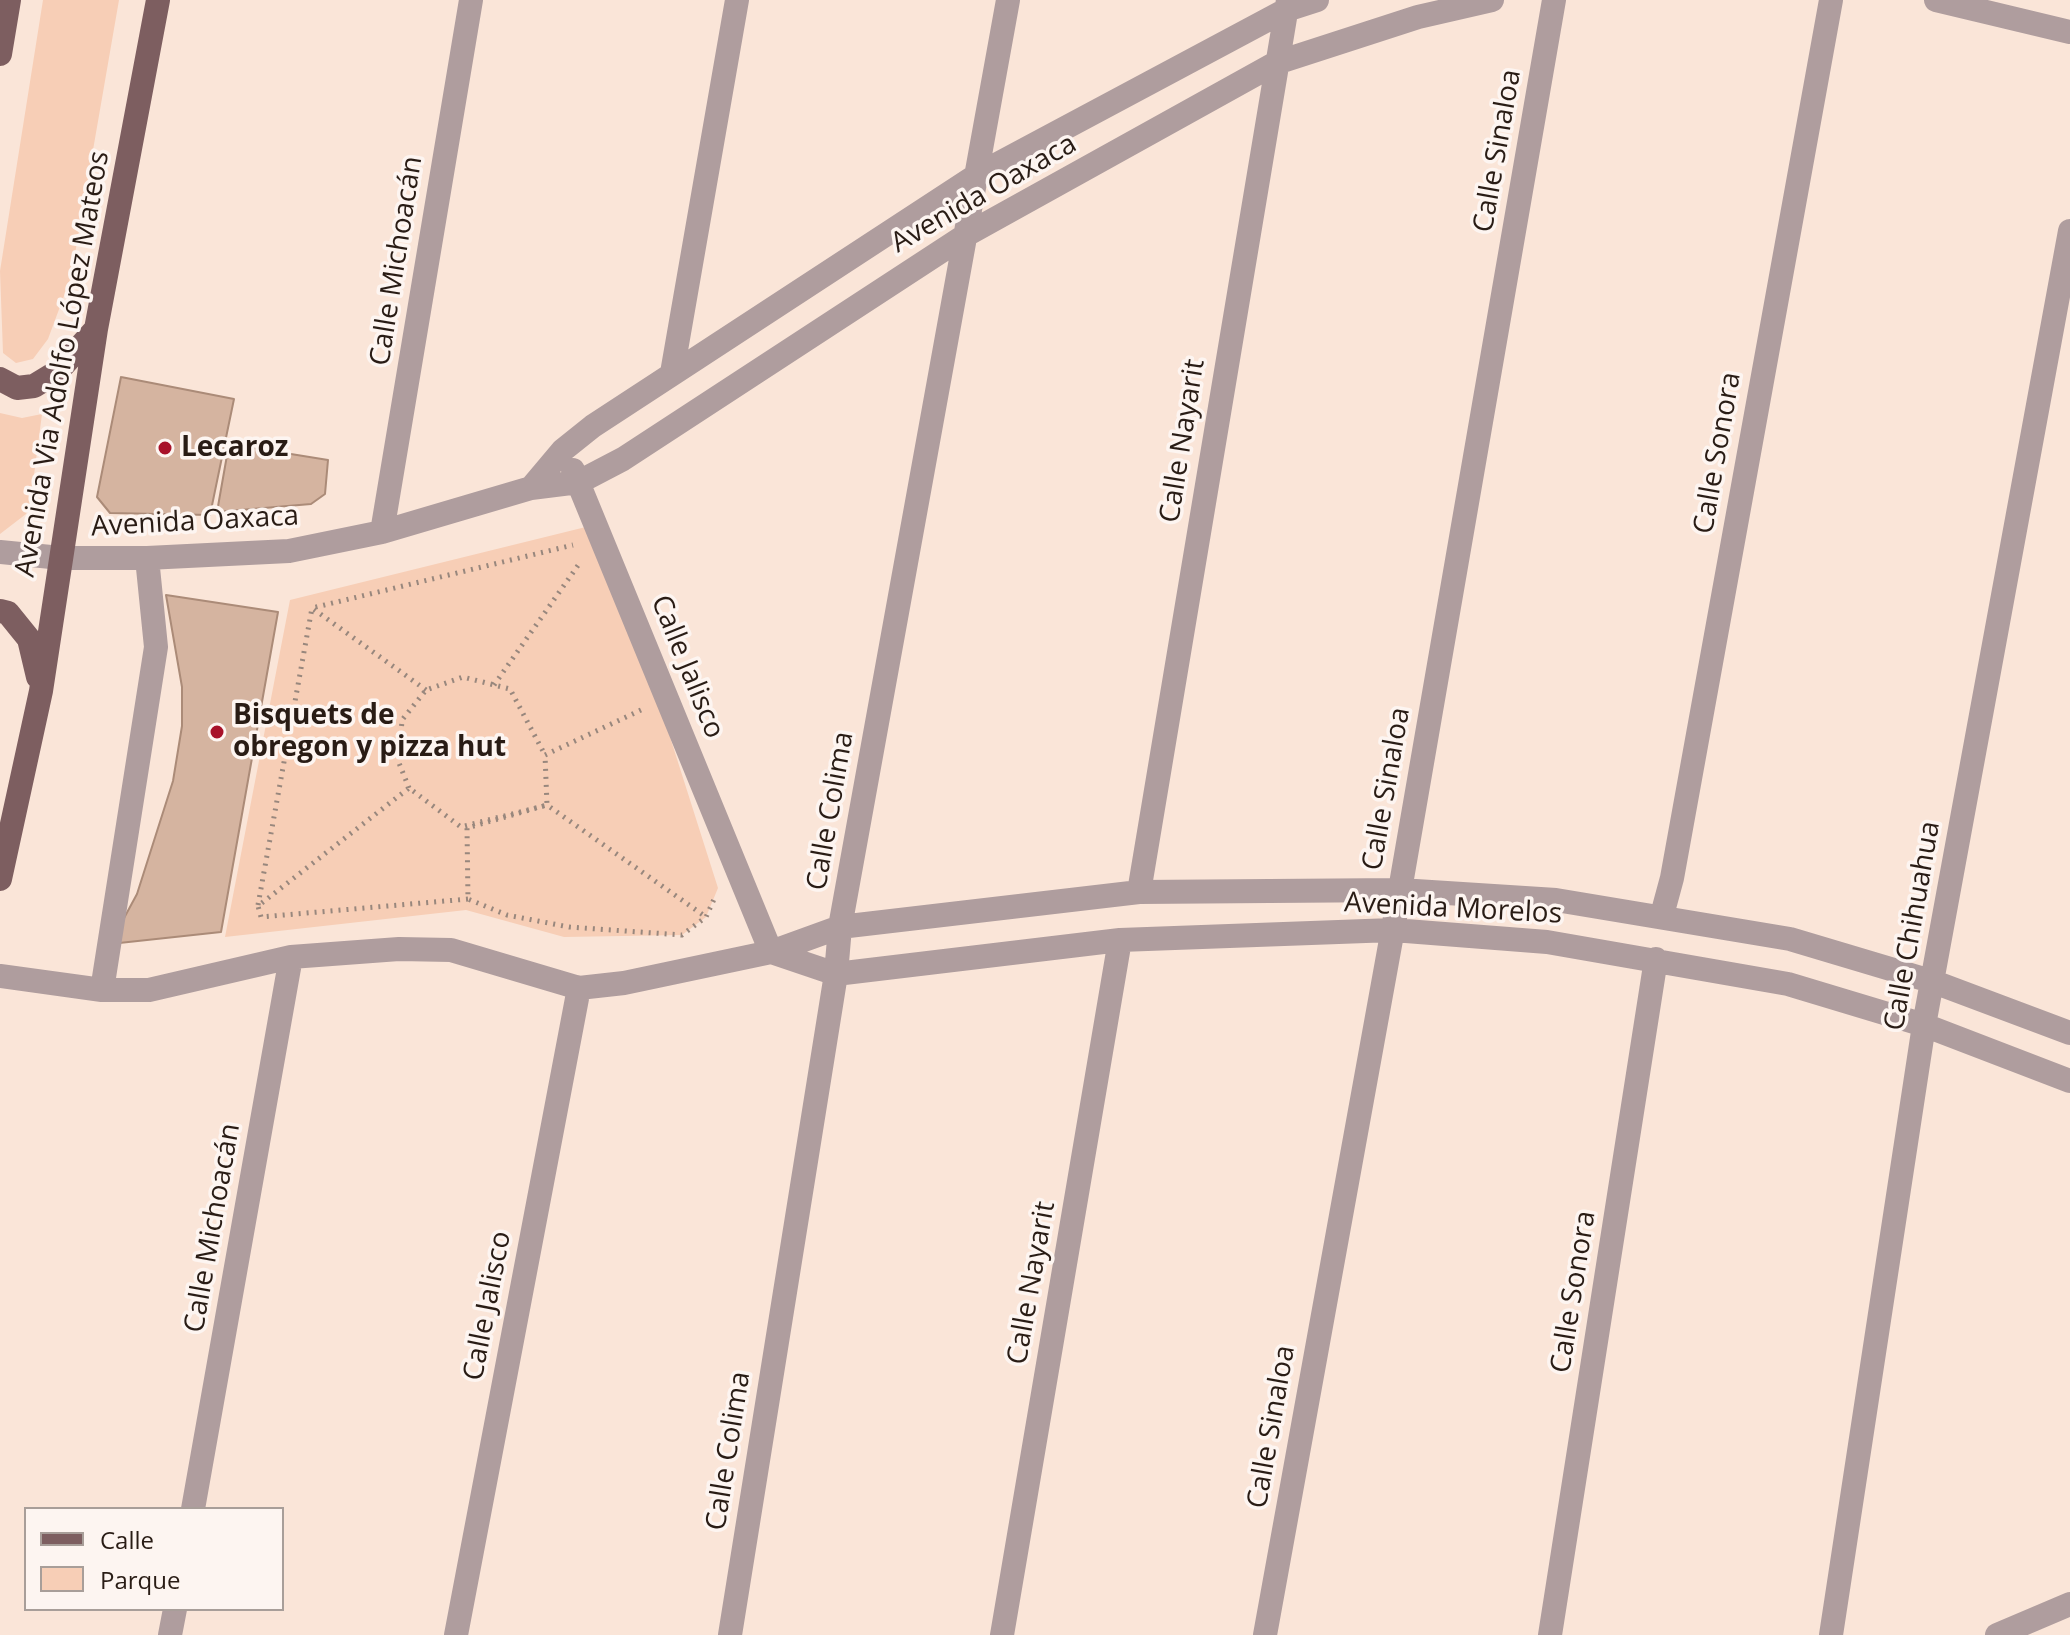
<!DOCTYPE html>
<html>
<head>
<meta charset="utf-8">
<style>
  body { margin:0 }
  #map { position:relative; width:2070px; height:1635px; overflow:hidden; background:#fae5d8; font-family:"Open Sans",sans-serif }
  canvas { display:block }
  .legend { position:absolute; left:24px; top:1507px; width:260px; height:104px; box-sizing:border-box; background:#fdf5f1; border:2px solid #a89e99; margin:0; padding:10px 14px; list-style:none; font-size:24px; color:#291c15 }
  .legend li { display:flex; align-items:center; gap:16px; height:40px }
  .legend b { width:40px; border:2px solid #a89e99 }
</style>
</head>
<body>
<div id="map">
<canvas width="2070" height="1635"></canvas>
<ul class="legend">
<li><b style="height:10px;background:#7d5e60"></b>Calle</li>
<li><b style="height:22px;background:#f7ceb6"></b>Parque</li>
</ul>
</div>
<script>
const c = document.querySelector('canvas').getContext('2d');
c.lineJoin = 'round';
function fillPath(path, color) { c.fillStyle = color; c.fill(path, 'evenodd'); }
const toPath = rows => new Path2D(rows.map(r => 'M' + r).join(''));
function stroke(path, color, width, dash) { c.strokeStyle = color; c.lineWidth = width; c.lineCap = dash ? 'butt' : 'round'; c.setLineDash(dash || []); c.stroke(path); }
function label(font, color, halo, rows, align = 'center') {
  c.font = font + ' "Open Sans",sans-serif'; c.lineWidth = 7; c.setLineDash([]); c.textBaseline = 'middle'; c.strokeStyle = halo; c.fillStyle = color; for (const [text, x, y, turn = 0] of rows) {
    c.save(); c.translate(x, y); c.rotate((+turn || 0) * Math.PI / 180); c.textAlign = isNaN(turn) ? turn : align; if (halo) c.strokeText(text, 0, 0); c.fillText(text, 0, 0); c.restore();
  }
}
fillPath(toPath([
  [43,0,119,0,71,277,48,339,33,359,16,363,3,353,0,271],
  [0,413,22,418,42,414,31,498,26,514,0,534],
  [602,523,718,888,706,917,682,935,564,937,466,910,225,937,290,600]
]), '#f7ceb6');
const building = toPath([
  [121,377,234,399,210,515,110,513,97,497,121,377],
  [229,444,328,460,325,494,311,504,217,512,229,444],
  [166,595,278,612,221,932,110,944,137,894,173,781,182,726,182,687,166,595]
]);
fillPath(building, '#d5b4a0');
stroke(building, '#ab8b78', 2);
stroke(toPath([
  [494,685,579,564],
  [426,690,312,608,573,545],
  [641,710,545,755,547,805,706,917],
  [409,788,399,763,402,720,426,690,463,677,510,689,545,755],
  [468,899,261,917,258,906,409,788,461,827,547,805,467,828,468,899,507,915,569,927,682,935,706,917,715,897],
  [258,905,312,608]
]), '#98877d', 5, [2, 6]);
stroke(toPath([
  [1936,0,2070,32],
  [672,373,737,0],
  [573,470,771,952],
  [531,488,563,450,593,426,977,175,1286,10,1317,0],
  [382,532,471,0],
  [0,552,61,558,147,558,289,551,382,532,531,488,579,482,623,459,966,235,1276,63,1418,17,1492,0],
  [1139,892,1288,0],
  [1662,915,1672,878,1831,0],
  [771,952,836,974,1120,940,1393,930,1547,942,1788,984,1924,1025,2070,1081],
  [0,976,102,990,149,990,291,957,399,949,451,950,579,988,624,983,771,952,840,927,1139,892,1400,890,1556,900,1790,939,1934,982,2070,1033],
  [102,990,156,647,147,558],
  [193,1509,291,957],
  [170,1635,175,1609],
  [456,1635,579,988],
  [730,1635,836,974,840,927,1008,0],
  [1002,1635,1120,940],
  [1265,1635,1400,890,1554,0],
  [1550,1635,1656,959],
  [1831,1635,1924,1025,2070,231],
  [1997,1635,2070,1604]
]), '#af9d9e', 24);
stroke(toPath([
  [0,54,9,0],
  [0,379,17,388,34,386,57,372,96,329],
  [0,611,8,613,29,639,38,677],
  [0,879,41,691,96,329,158,0]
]), '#7d5e60', 24);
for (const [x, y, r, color] of [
  [165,448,8,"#a81129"],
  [217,732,8,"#a81129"]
]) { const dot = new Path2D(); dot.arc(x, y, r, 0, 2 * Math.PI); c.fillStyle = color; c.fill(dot); stroke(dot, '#fdf5f1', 3); }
label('28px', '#291c15', '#fdf5f1', [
  ["Calle Sinaloa",1498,151,-80],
  ["Avenida Oaxaca",984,194,-30],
  ["Calle Michoacán",397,261,-81],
  ["Avenida Via Adolfo López Mateos",63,364,-80],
  ["Calle Nayarit",1183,441,-81],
  ["Calle Sonora",1718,453,-80],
  ["Avenida Oaxaca",195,522,-3],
  ["Calle Jalisco",687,667,68],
  ["Calle Sinaloa",1387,789,-80],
  ["Calle Colima",831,811,-80],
  ["Avenida Morelos",1453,909,3],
  ["Calle Chihuahua",1913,926,-80],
  ["Calle Michoacán",213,1228,-80],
  ["Calle Nayarit",1032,1283,-80],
  ["Calle Sonora",1574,1292,-81],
  ["Calle Jalisco",488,1306,-79],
  ["Calle Sinaloa",1272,1427,-80],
  ["Calle Colima",729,1451,-81]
]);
label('bold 28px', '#291c15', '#fdf5f1', [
  ["Lecaroz",181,448],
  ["Bisquets de",233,716],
  ["obregon y pizza hut",233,748]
], 'left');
</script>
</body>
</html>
